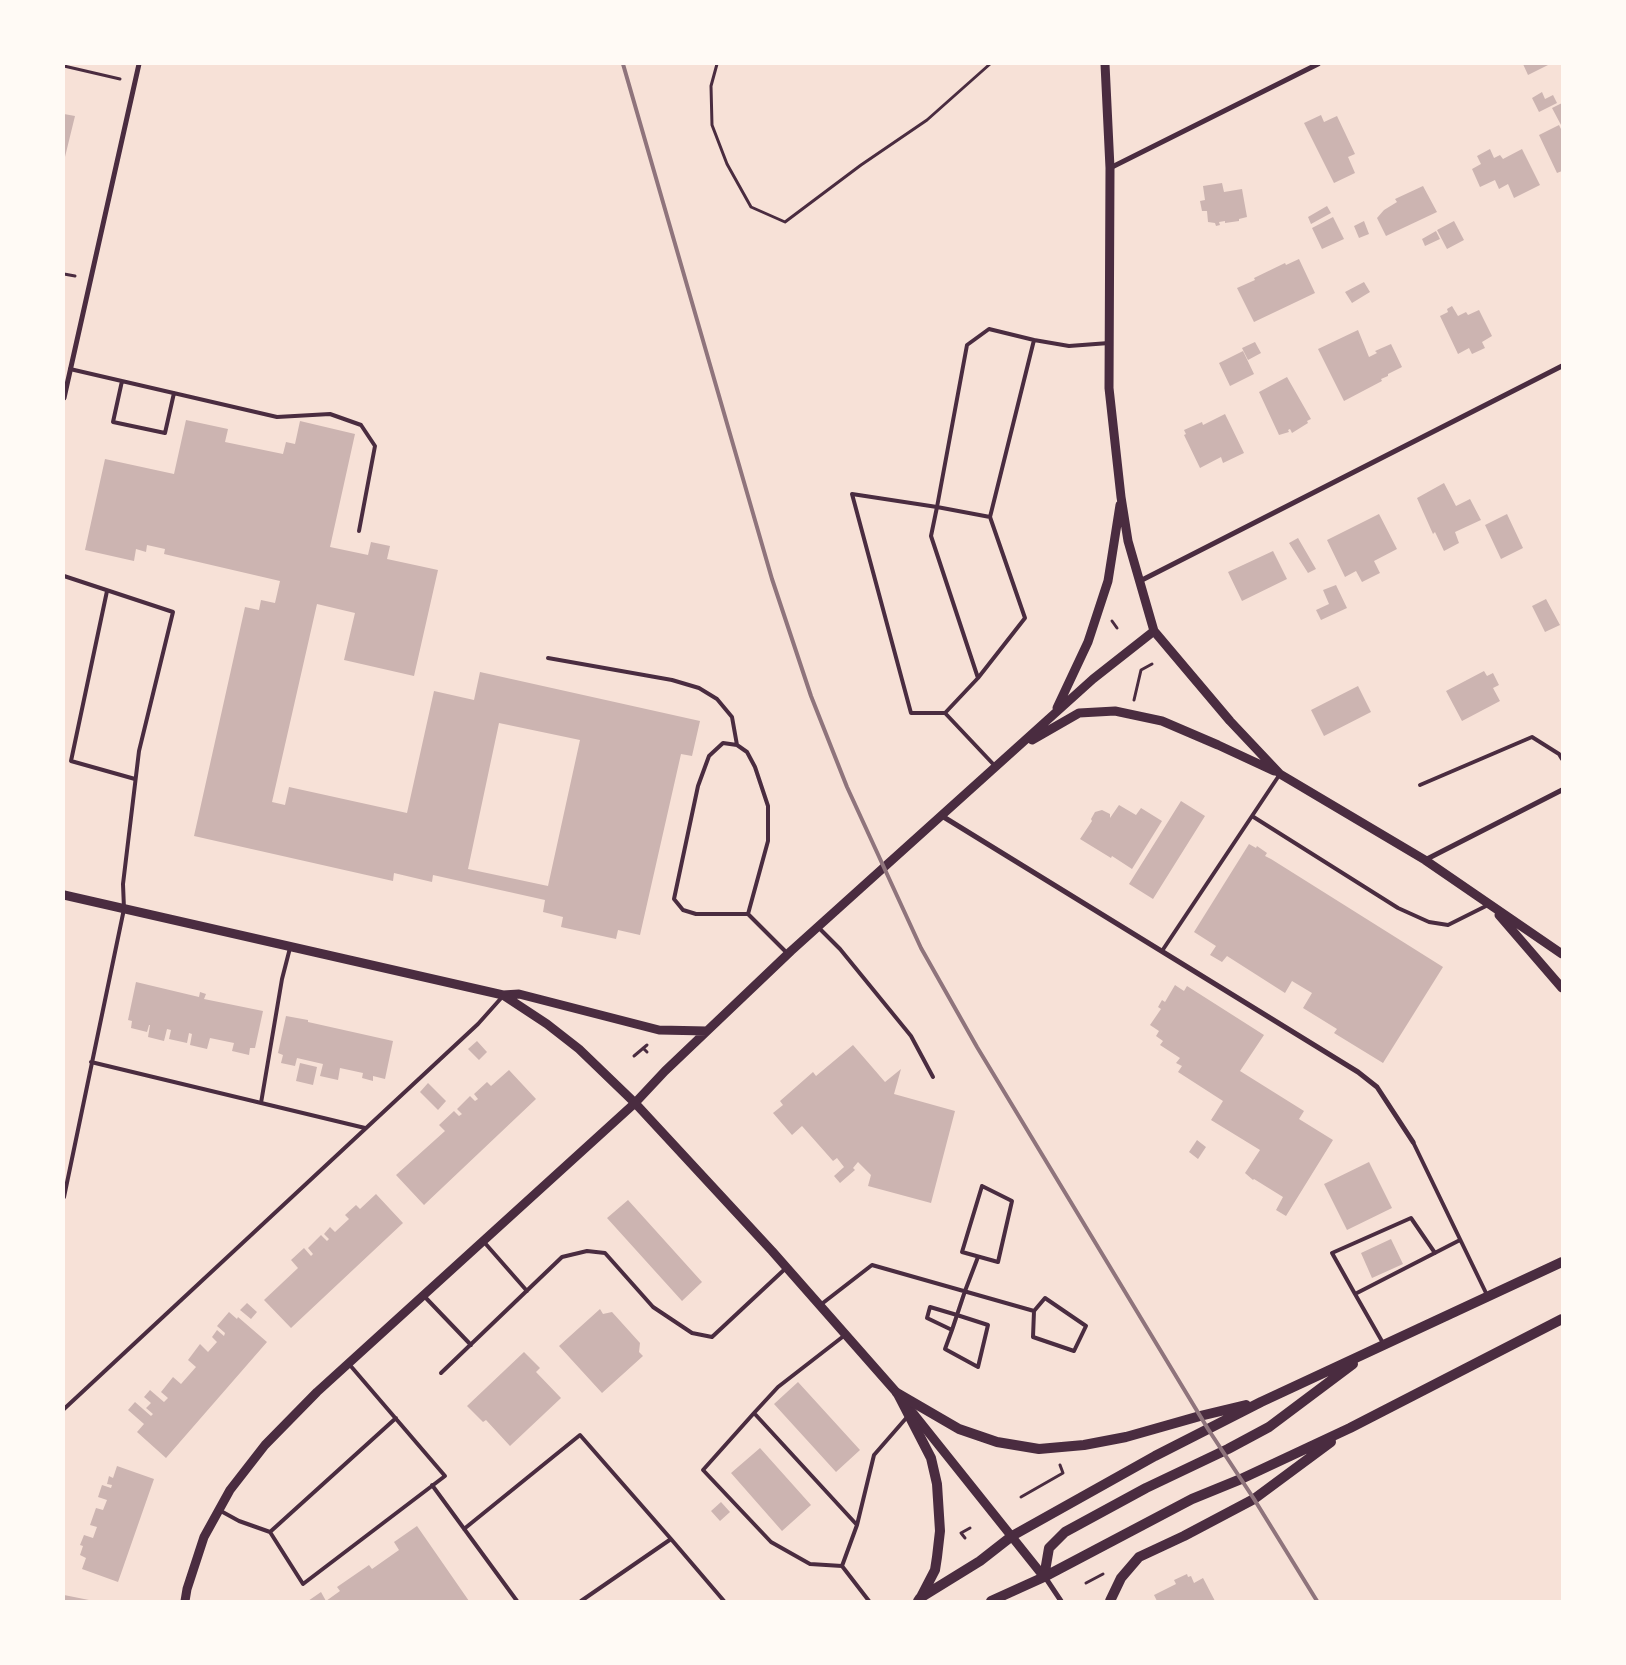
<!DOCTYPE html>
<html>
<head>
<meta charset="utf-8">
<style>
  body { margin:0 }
  #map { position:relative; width:1626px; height:1665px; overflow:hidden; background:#f7e1d7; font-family:"Fira Sans Condensed",sans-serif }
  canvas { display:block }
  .frame { position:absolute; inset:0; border:65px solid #fffaf5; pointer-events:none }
</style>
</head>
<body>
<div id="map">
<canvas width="1626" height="1665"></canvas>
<div class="frame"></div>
</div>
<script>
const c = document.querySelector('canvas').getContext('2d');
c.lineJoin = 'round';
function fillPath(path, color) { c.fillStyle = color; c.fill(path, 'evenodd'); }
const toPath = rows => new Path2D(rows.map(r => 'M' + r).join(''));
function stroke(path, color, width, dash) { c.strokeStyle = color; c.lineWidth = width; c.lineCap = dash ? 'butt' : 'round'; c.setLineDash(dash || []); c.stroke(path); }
fillPath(toPath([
  [1523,64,1550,64,1528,75],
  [1542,92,1545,99,1553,95,1557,103,1539,112,1532,98],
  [1562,103,1562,125,1561,125,1552,108],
  [64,114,75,116,64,161],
  [1321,115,1324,122,1337,116,1355,154,1348,157,1355,173,1334,183,1304,123],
  [1559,125,1562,131,1562,171,1557,173,1539,135],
  [1490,149,1494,158,1500,155,1503,159,1522,149,1540,185,1514,198,1508,184,1499,189,1495,180,1480,187,1472,169,1481,164,1477,156],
  [1222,183,1224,192,1242,189,1247,217,1239,219,1239,221,1225,223,1225,221,1219,222,1220,225,1216,226,1215,223,1208,222,1207,211,1202,211,1200,201,1205,200,1203,186],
  [1423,186,1437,212,1386,236,1377,218,1384,210,1397,202,1395,199],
  [1327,206,1331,213,1311,224,1308,217],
  [1333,217,1344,239,1322,249,1312,228],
  [1364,221,1369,234,1359,238,1354,226],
  [1454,221,1464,240,1447,249,1437,230],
  [1436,231,1440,239,1425,246,1422,239],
  [1299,259,1315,293,1254,322,1237,288,1255,280,1254,278,1285,263,1286,265],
  [1364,282,1370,292,1352,303,1345,292],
  [1452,306,1458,316,1466,312,1468,315,1479,310,1492,336,1482,342,1485,348,1472,354,1469,348,1458,354,1440,316,1448,312,1447,309],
  [1358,330,1369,357,1377,353,1375,351,1391,344,1402,367,1388,374,1388,376,1381,379,1382,381,1344,401,1318,349],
  [1255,342,1261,353,1248,360,1242,348],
  [1243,351,1254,374,1230,386,1219,363],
  [1287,377,1311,419,1307,421,1308,423,1292,433,1290,429,1288,430,1289,432,1279,435,1259,392],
  [1225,414,1244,453,1223,463,1221,457,1200,468,1184,435,1186,434,1184,430,1202,422,1203,425],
  [186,420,228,429,225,442,283,454,286,442,295,444,300,421,355,434,330,547,368,555,371,542,390,546,387,559,438,570,414,676,344,660,355,613,317,604,272,802,285,805,289,787,407,813,434,691,474,700,480,672,700,721,692,756,681,754,640,935,618,930,616,939,561,927,563,917,543,912,545,900,433,875,432,882,394,873,393,881,194,836,245,607,259,610,261,600,275,603,280,581,164,554,165,549,147,545,146,552,136,549,134,561,85,550,105,459,174,474],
  [499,723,580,740,548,886,468,869],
  [1444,483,1456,506,1470,499,1481,520,1455,532,1459,543,1444,551,1435,532,1433,534,1417,498],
  [1379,514,1397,549,1374,561,1380,573,1362,582,1356,571,1345,577,1327,540],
  [1507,514,1523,548,1501,559,1485,525],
  [1298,538,1316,569,1308,573,1289,543],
  [1273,551,1287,579,1242,601,1228,572],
  [1336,585,1347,608,1321,620,1316,610,1329,604,1323,590],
  [1546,599,1560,625,1545,632,1532,606],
  [1484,671,1487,676,1493,673,1499,685,1493,688,1500,701,1462,721,1446,691],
  [1358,686,1371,712,1324,736,1311,710],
  [1181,801,1205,816,1153,899,1129,884],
  [1119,805,1136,815,1141,808,1162,821,1132,869,1112,856,1111,858,1080,839,1092,821,1091,819,1095,812,1102,810,1110,814,1110,818],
  [1249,844,1256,848,1257,846,1267,853,1265,856,1271,859,1443,967,1383,1063,1334,1033,1337,1029,1303,1008,1312,993,1292,981,1285,993,1227,956,1222,962,1210,955,1216,946,1194,932],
  [136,982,199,997,200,992,206,994,204,999,263,1011,255,1048,250,1048,249,1055,232,1051,234,1043,210,1038,207,1049,190,1045,192,1034,189,1033,187,1043,169,1039,171,1030,167,1029,164,1041,148,1037,150,1025,149,1025,147,1032,131,1028,132,1021,128,1020],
  [1175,985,1184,991,1187,986,1264,1035,1240,1071,1304,1111,1299,1119,1333,1140,1286,1216,1276,1210,1283,1197,1254,1179,1253,1180,1245,1173,1260,1150,1211,1120,1223,1101,1178,1072,1182,1066,1176,1063,1180,1058,1160,1045,1163,1041,1156,1036,1159,1031,1150,1025,1161,1009,1158,1007,1162,1000,1165,1002],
  [286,1016,308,1020,308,1022,393,1041,385,1079,373,1076,373,1081,362,1078,363,1073,340,1068,338,1080,320,1076,323,1064,297,1058,295,1066,281,1063,283,1055,278,1053],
  [477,1041,487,1052,479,1060,468,1049],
  [853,1045,885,1082,901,1069,894,1094,955,1111,931,1203,868,1186,871,1175,858,1162,853,1168,855,1170,840,1183,834,1176,844,1167,837,1158,833,1161,802,1126,792,1135,773,1113,783,1105,780,1101,813,1072,816,1076],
  [300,1063,317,1067,313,1085,296,1081],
  [509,1070,536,1099,424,1205,396,1175,445,1131,439,1125,454,1111,459,1116,462,1114,457,1109,470,1096,475,1101,478,1099,474,1094,487,1082,491,1086],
  [428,1083,446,1101,438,1110,420,1092],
  [1197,1140,1206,1147,1198,1159,1189,1152],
  [1369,1162,1392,1208,1347,1230,1324,1184],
  [376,1194,403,1223,291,1328,264,1300,298,1268,291,1260,304,1248,311,1256,313,1254,308,1248,321,1235,327,1241,329,1239,324,1234,330,1227,335,1232,349,1219,345,1215,356,1205,360,1209],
  [628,1200,702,1282,682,1301,607,1218],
  [1391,1239,1403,1264,1372,1278,1361,1253],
  [247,1303,257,1312,251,1319,240,1310],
  [600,1309,603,1314,612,1312,640,1343,639,1352,643,1356,602,1393,559,1346],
  [229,1312,237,1319,238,1317,267,1342,166,1458,137,1432,144,1424,128,1410,135,1402,151,1416,153,1414,146,1408,151,1403,144,1397,150,1390,164,1402,168,1398,161,1392,173,1377,181,1384,196,1367,188,1360,200,1344,208,1352,217,1342,212,1337,217,1330,224,1336,225,1333,217,1326],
  [524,1352,540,1368,536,1372,561,1398,510,1446,486,1420,483,1422,467,1406],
  [798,1382,860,1450,836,1472,774,1404],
  [760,1448,811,1505,782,1531,731,1473],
  [117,1466,154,1479,118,1582,82,1569,86,1558,80,1555,83,1546,80,1545,84,1535,93,1538,97,1527,90,1525,96,1508,103,1510,107,1500,98,1497,102,1485,111,1488,112,1485,107,1484,109,1476,113,1478],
  [721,1502,730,1512,720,1521,711,1511],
  [417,1526,469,1601,308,1601,321,1592,326,1601,340,1591,337,1587,369,1565,372,1569,399,1550,394,1542],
  [1187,1574,1188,1577,1191,1576,1194,1583,1203,1578,1215,1601,1157,1601,1154,1595,1176,1584,1174,1580],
  [64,1595,89,1600,89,1601,64,1601]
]), '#ccb4b1');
stroke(toPath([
  [717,64,711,86,712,125,727,164,751,207,785,222,861,165,927,120,990,64],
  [64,66,120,79],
  [64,274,75,276],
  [1112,621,1117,628],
  [1134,700,1141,670,1152,664],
  [643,1048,647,1052],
  [634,1056,647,1045],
  [1021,1497,1063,1473,1060,1465],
  [965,1538,961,1533,970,1528],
  [1086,1583,1103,1574]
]), '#4a2c40', 3);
stroke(toPath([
  [1034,340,990,517,937,507,967,345,989,329,1034,340,1069,346,1109,343],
  [70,369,277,417,330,414,361,425,375,446,359,531],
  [122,381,113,422,165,433,174,393],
  [64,576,173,612,139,751,123,884,124,909,64,1197],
  [107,591,71,761,135,779],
  [548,658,672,680,699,688,717,699,732,717,737,745],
  [978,678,931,536,937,507,852,494,911,713,945,713,995,766],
  [945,713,978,678,1025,618,990,517],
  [1420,785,1532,737,1559,754,1562,759],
  [1252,816,1398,908,1429,922,1448,925,1488,905],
  [748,914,768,841,768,806,755,767,747,752,737,745,723,743,709,756,698,786,674,899,683,910,696,914,748,914,788,954],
  [818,927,840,949,911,1036,933,1077],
  [1162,951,1280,774],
  [91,1062,365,1128],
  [261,1103,282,979,290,948],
  [1413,1142,1487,1295],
  [982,1186,1012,1201,998,1262,962,1252,982,1186],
  [484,1242,527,1291],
  [1355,1294,1332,1253,1411,1218,1435,1253],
  [424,1296,471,1345],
  [819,1306,872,1265,1034,1311,1045,1298,1086,1326,1074,1351,1033,1337,1034,1311],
  [952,1330,927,1318,930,1307,957,1315,988,1325,978,1367,945,1349,952,1330,965,1291,978,1257],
  [845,1335,778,1387,754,1413,857,1525],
  [1383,1343,1355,1294,1460,1240],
  [441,1373,562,1257,587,1251,605,1253,653,1307,692,1333,712,1337,786,1268],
  [64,1409,478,1024,503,996],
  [754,1413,703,1470,771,1542,810,1564,842,1566],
  [432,1485,517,1601],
  [219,1510,239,1521,270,1532,303,1584,445,1476,349,1364],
  [464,1529,580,1435,671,1539],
  [270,1532,396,1418],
  [581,1601,671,1539,724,1601],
  [869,1601,842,1566,857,1525,874,1455,908,1416]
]), '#4a2c40', 4);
stroke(toPath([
  [1110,168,1318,64],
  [64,398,139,64],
  [1140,581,1562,366],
  [942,816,1358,1072,1377,1087,1413,1142],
  [1425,860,1562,790],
  [1045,1577,1061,1601]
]), '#4a2c40', 5);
stroke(toPath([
  [1105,64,1110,168,1109,388,1121,497,1128,541,1154,631,1230,721,1280,774,1425,860,1562,954],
  [1057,708,1088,642,1108,581,1120,505],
  [1032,740,1079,713,1115,711,1162,721,1218,745,1274,771],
  [64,895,503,995,547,1024,579,1049,635,1103,772,1251,897,1393,1044,1577],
  [1499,915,1562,988],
  [503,995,519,994,659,1030,707,1031],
  [185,1601,187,1589,204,1537,230,1490,265,1445,317,1392,635,1103,665,1071,791,951,1093,679,1154,631]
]), '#4a2c40', 9);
stroke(toPath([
  [897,1393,959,1429,997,1442,1039,1449,1084,1445,1126,1437,1200,1416,1246,1405],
  [898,1394,931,1458,937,1484,940,1531,937,1557,935,1570,921,1597],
  [1044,1577,1049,1548,1065,1532,1146,1488,1228,1449,1269,1427,1353,1364],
  [918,1601,920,1598,980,1561,1012,1536,1155,1456,1261,1402,1562,1262],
  [991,1601,1044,1577,1192,1499,1241,1479,1350,1428,1562,1319],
  [1110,1601,1121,1578,1139,1557,1184,1536,1254,1499,1331,1442]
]), '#4a2c40', 10);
stroke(toPath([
  [623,64,772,579,811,696,847,787,921,948,977,1047,1208,1429,1254,1499,1317,1601]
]), '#8f747c', 4);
</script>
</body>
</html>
